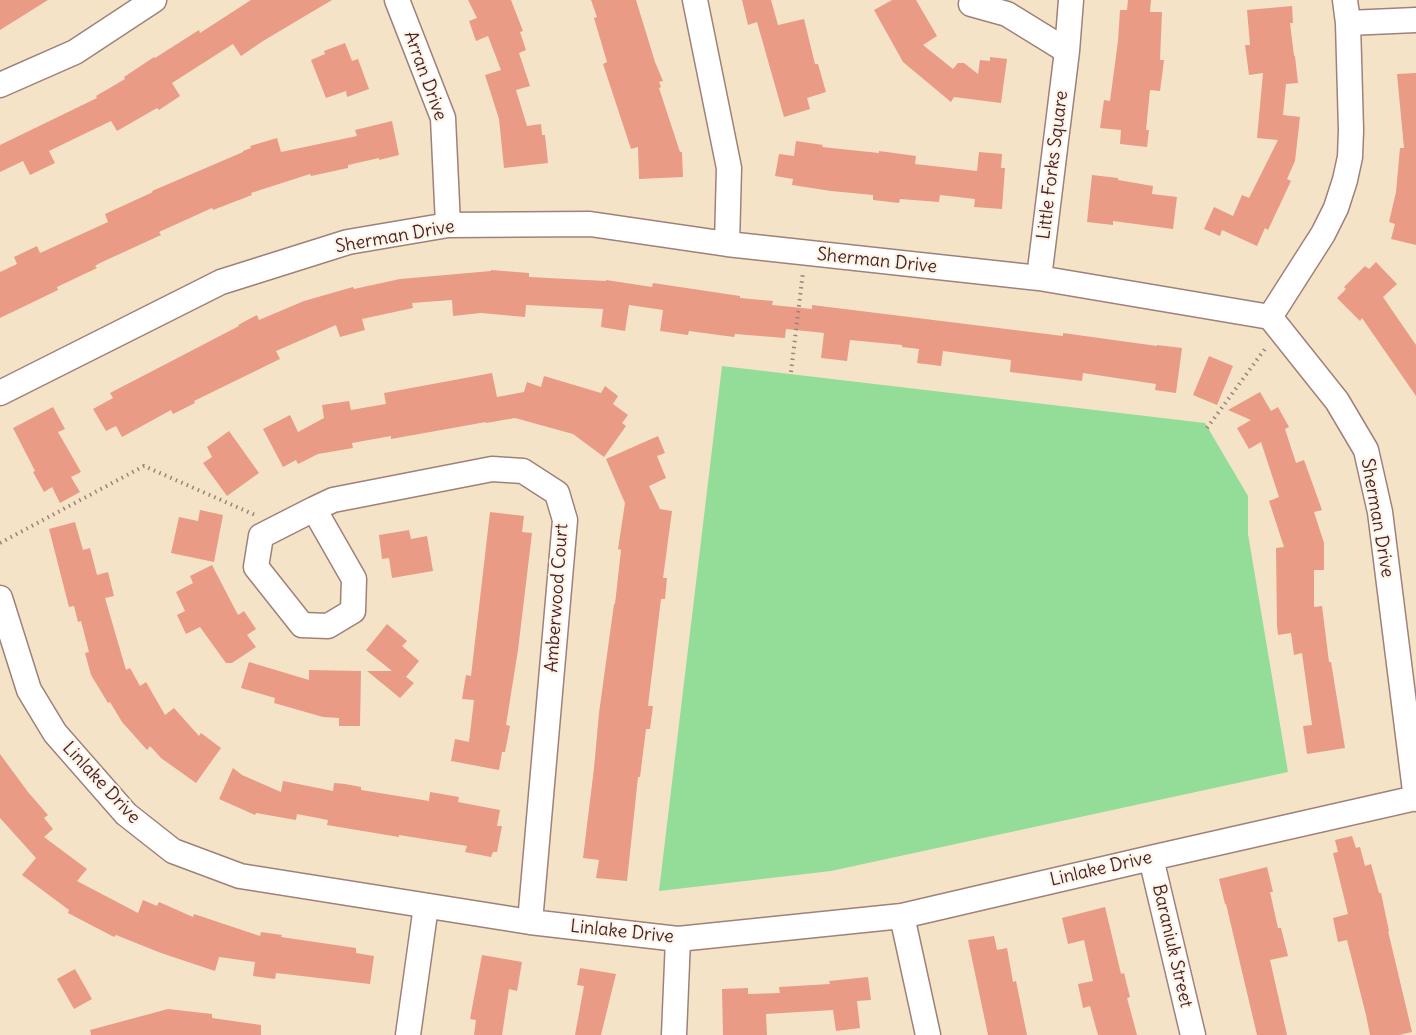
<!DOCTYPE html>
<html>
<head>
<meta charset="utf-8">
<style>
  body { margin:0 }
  canvas { display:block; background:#f5e3c8 }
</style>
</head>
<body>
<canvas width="1416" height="1035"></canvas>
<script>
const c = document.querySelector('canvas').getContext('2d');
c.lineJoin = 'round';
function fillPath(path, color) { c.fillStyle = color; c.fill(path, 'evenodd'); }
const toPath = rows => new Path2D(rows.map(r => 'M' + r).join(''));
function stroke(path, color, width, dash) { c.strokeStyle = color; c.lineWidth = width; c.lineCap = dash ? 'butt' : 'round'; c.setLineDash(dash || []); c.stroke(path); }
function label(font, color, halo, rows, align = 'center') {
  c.font = font + ' Delius,sans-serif'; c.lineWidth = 4.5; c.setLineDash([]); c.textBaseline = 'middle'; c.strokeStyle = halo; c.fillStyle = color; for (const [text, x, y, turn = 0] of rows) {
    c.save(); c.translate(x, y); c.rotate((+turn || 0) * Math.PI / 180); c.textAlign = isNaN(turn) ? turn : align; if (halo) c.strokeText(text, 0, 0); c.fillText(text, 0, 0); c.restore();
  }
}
fillPath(toPath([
  [722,366,1205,423,1248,496,1248,534,1288,772,831,871,659,891]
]), '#93dd99');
fillPath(toPath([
  [0,0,48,0,0,30],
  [251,0,332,0,263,41,241,56,233,44,172,83,180,96,159,110,157,108,117,131,111,121,49,151,55,163,30,175,23,161,0,172,0,145,97,98,96,96,125,79,124,77,154,57,155,58,199,30,200,33],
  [468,0,511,0,523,31,520,32,526,50,519,53,530,86,516,90,527,126,541,124,542,135,545,135,548,163,504,168,499,119,485,75,501,70,488,36,476,41,469,21,477,18],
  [591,0,636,0,655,62,663,81,659,82,661,87,659,88,680,152,682,152,683,177,639,179,638,147,631,149,603,64,607,62,594,18,597,17],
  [742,0,771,0,778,25,804,19,815,64,818,64,826,92,807,98,810,109,784,117,757,22,748,25],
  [892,0,916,0,937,36,923,45,953,69,958,63,964,63,978,74,980,60,990,61,990,57,1007,59,1001,103,954,97,951,102,903,62,874,10],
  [1128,0,1151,0,1150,12,1162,12,1160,60,1164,60,1160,91,1150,90,1146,130,1149,130,1147,147,1120,144,1121,130,1100,128,1104,100,1110,101,1118,41,1120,10,1127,10],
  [1292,6,1293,23,1290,23,1294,56,1295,56,1298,83,1286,84,1283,115,1300,117,1295,161,1287,179,1291,181,1268,230,1265,228,1257,246,1222,230,1220,236,1204,229,1214,207,1233,216,1242,195,1249,198,1278,140,1257,138,1263,73,1249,75,1245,45,1250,45,1247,10],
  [345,43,352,61,358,59,369,89,347,97,346,91,326,98,311,60,325,54,324,51],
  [1416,73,1416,245,1391,239,1395,224,1389,222,1396,192,1400,148,1404,148,1397,74],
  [392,121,399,155,379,160,379,158,348,165,348,168,311,176,310,174,251,193,252,195,213,210,212,208,159,232,161,235,100,263,95,266,97,268,57,287,58,290,0,318,0,272,17,264,14,257,37,246,40,253,108,222,105,214,153,192,152,191,243,152,243,151,251,148,250,146,277,138,281,152,357,136,355,130],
  [796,141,823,145,822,147,879,153,879,151,916,156,915,164,977,171,979,152,1002,154,1001,168,1005,168,1002,209,974,207,975,199,940,195,939,202,900,199,899,203,873,200,873,195,831,191,792,185,793,179,775,176,779,154,794,156],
  [1092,175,1118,178,1118,180,1153,186,1152,194,1177,197,1173,229,1113,221,1113,225,1087,222],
  [1376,262,1397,284,1383,297,1416,345,1416,396,1362,318,1360,321,1337,298,1346,289,1344,287,1365,266,1369,269],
  [491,270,529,273,529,277,606,281,606,280,652,287,653,283,740,296,740,298,773,301,772,305,812,309,812,305,1063,336,1063,333,1157,346,1157,345,1182,348,1176,393,1155,390,1156,384,1083,373,1082,381,1010,372,1011,360,943,351,941,366,917,363,919,349,902,347,902,345,850,340,847,361,821,358,824,333,786,329,785,338,735,334,734,337,689,331,688,335,660,331,663,310,629,305,625,331,601,327,603,309,526,305,525,317,481,313,453,316,452,300,412,303,413,308,362,319,365,330,340,337,336,325,276,351,280,359,194,401,195,403,173,414,171,410,122,437,116,426,106,431,93,409,113,398,110,393,239,326,238,325,257,315,259,320,304,301,353,287,354,289,400,279,491,271],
  [1209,356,1233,366,1217,405,1193,395],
  [492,373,497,397,524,392,527,382,541,387,544,376,601,393,605,386,618,396,613,404,628,415,622,423,626,426,604,457,573,434,515,418,486,423,486,422,391,439,391,436,352,443,353,448,318,454,298,464,296,460,283,467,263,429,290,415,298,432,324,418,322,405,349,401,351,410,386,404,384,393],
  [1260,392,1271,411,1278,407,1289,427,1285,429,1296,463,1304,460,1322,510,1314,512,1324,543,1324,570,1314,570,1314,607,1322,606,1329,662,1331,662,1345,748,1307,754,1303,726,1312,725,1302,653,1294,655,1291,633,1278,635,1277,626,1276,548,1284,547,1269,501,1279,497,1261,442,1249,449,1237,428,1251,420,1228,410],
  [53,407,65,429,58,432,81,472,71,477,80,492,60,503,52,487,44,492,33,472,35,471,13,428],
  [229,431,259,473,227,496,203,463,212,457,207,447],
  [658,436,665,453,657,456,666,478,649,486,660,509,672,511,663,578,667,578,665,599,661,599,648,706,653,706,650,729,646,729,640,777,638,777,627,881,596,878,599,860,583,858,594,768,599,713,614,604,615,604,621,550,618,549,625,503,606,459],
  [200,510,223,515,214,562,171,553,179,517,198,521],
  [490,512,524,516,522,532,532,533,518,650,506,725,510,726,505,752,502,752,499,770,451,761,455,739,469,742,474,700,462,699,466,675,471,676],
  [75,522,83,550,90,548,97,575,108,572,114,596,105,598,126,670,130,668,140,686,146,682,165,715,174,708,199,736,201,733,221,748,196,783,161,758,150,746,147,750,122,722,110,702,108,703,91,675,85,653,89,652,81,621,78,622,74,606,69,607,49,529],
  [409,530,411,539,427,536,433,571,392,578,389,558,382,559,379,535],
  [212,565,238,615,244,611,256,629,247,635,256,647,232,663,226,663,200,627,186,634,177,615,185,611,176,592,193,583,190,576],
  [387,624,407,641,402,646,419,661,406,677,414,683,400,698,367,671,392,671,366,650],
  [249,662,309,680,309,670,361,671,360,726,339,726,339,718,323,717,274,703,275,698,241,688],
  [0,754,28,792,48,815,44,818,53,829,44,837,87,869,77,881,138,913,143,900,157,906,159,902,193,917,194,914,260,936,261,932,282,935,281,937,356,948,356,953,374,956,370,984,276,973,275,979,253,976,255,962,219,957,215,971,161,953,116,935,114,937,68,913,69,910,22,875,36,858,0,818],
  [233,768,242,775,281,792,283,781,333,791,334,783,345,784,361,787,361,790,429,801,430,792,459,797,458,802,500,810,497,826,502,826,497,852,493,852,491,857,465,852,467,846,399,835,399,837,327,825,328,820,297,814,296,820,256,813,255,815,219,799],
  [1352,836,1356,848,1360,847,1365,866,1371,864,1379,893,1381,893,1389,931,1388,931,1412,1032,1399,1035,1370,1035,1366,1015,1347,940,1338,942,1333,918,1348,914,1333,853,1338,852,1335,840],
  [1267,867,1273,892,1270,892,1278,928,1281,928,1288,956,1270,960,1287,1035,1257,1035,1226,904,1225,904,1219,879],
  [1105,907,1121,974,1124,973,1130,997,1127,998,1137,1035,1098,1035,1090,1006,1083,1008,1078,984,1093,981,1084,940,1068,944,1062,918],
  [994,936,997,950,1007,948,1013,982,1016,981,1027,1035,988,1035,968,940],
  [482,955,522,962,517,991,509,989,502,1035,474,1035,476,1020,470,1019],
  [580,968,616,974,601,1035,575,1035,584,986,577,985],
  [75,969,92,999,74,1009,57,979],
  [868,977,871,1000,857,1001,860,1028,836,1031,833,1010,766,1014,767,1035,723,1035,722,989,748,988,748,994,780,993,779,987,830,984,829,981],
  [168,1009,212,1014,212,1018,261,1025,261,1035,91,1035,90,1030]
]), '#e99b85');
const street = toPath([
  [397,0,443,118,448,225],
  [695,0,729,168,727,244],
  [975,0,971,4,1007,14,1067,51],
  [1348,23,1416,20],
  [0,85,75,52,154,0],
  [1039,278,1067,51,1071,0],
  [1270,317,1323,234,1336,208,1345,180,1350,157,1351,130,1348,23,1345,0],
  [0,393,221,282,348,242,448,225,590,224,727,244,1039,278,1270,317,1337,401,1366,450,1380,512,1416,799],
  [314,509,354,579,353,611,328,626,302,625,256,567,261,536,314,509,333,500,492,469,523,471,557,493,565,520,530,922],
  [0,598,29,690,55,733,126,814,173,851,240,876,530,922,678,939,902,916,1151,858,1416,798],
  [1151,858,1193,1035],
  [902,916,928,1035],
  [408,1035,426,906],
  [674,1035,678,939]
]);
stroke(street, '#a0817a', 27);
stroke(toPath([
  [791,372,803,272],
  [1207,428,1267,346],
  [0,543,144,466,255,515]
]), '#a0817a', 4, [1.5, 4.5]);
stroke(street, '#fff', 24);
label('18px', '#4a1f2b', '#fcf5e5', [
  ["Arran Drive",425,76,70],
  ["Little Forks Square",1053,165,-83],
  ["Sherman Drive",395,237,-10],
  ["Sherman Drive",877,261,6],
  ["Sherman Drive",1377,518,80],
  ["Amberwood Court",557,598,-86],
  ["Linlake Drive",101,783,47],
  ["Linlake Drive",1101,869,-13],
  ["Linlake Drive",622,932,6],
  ["Baraniuk Street",1172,946,77]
]);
</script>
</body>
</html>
